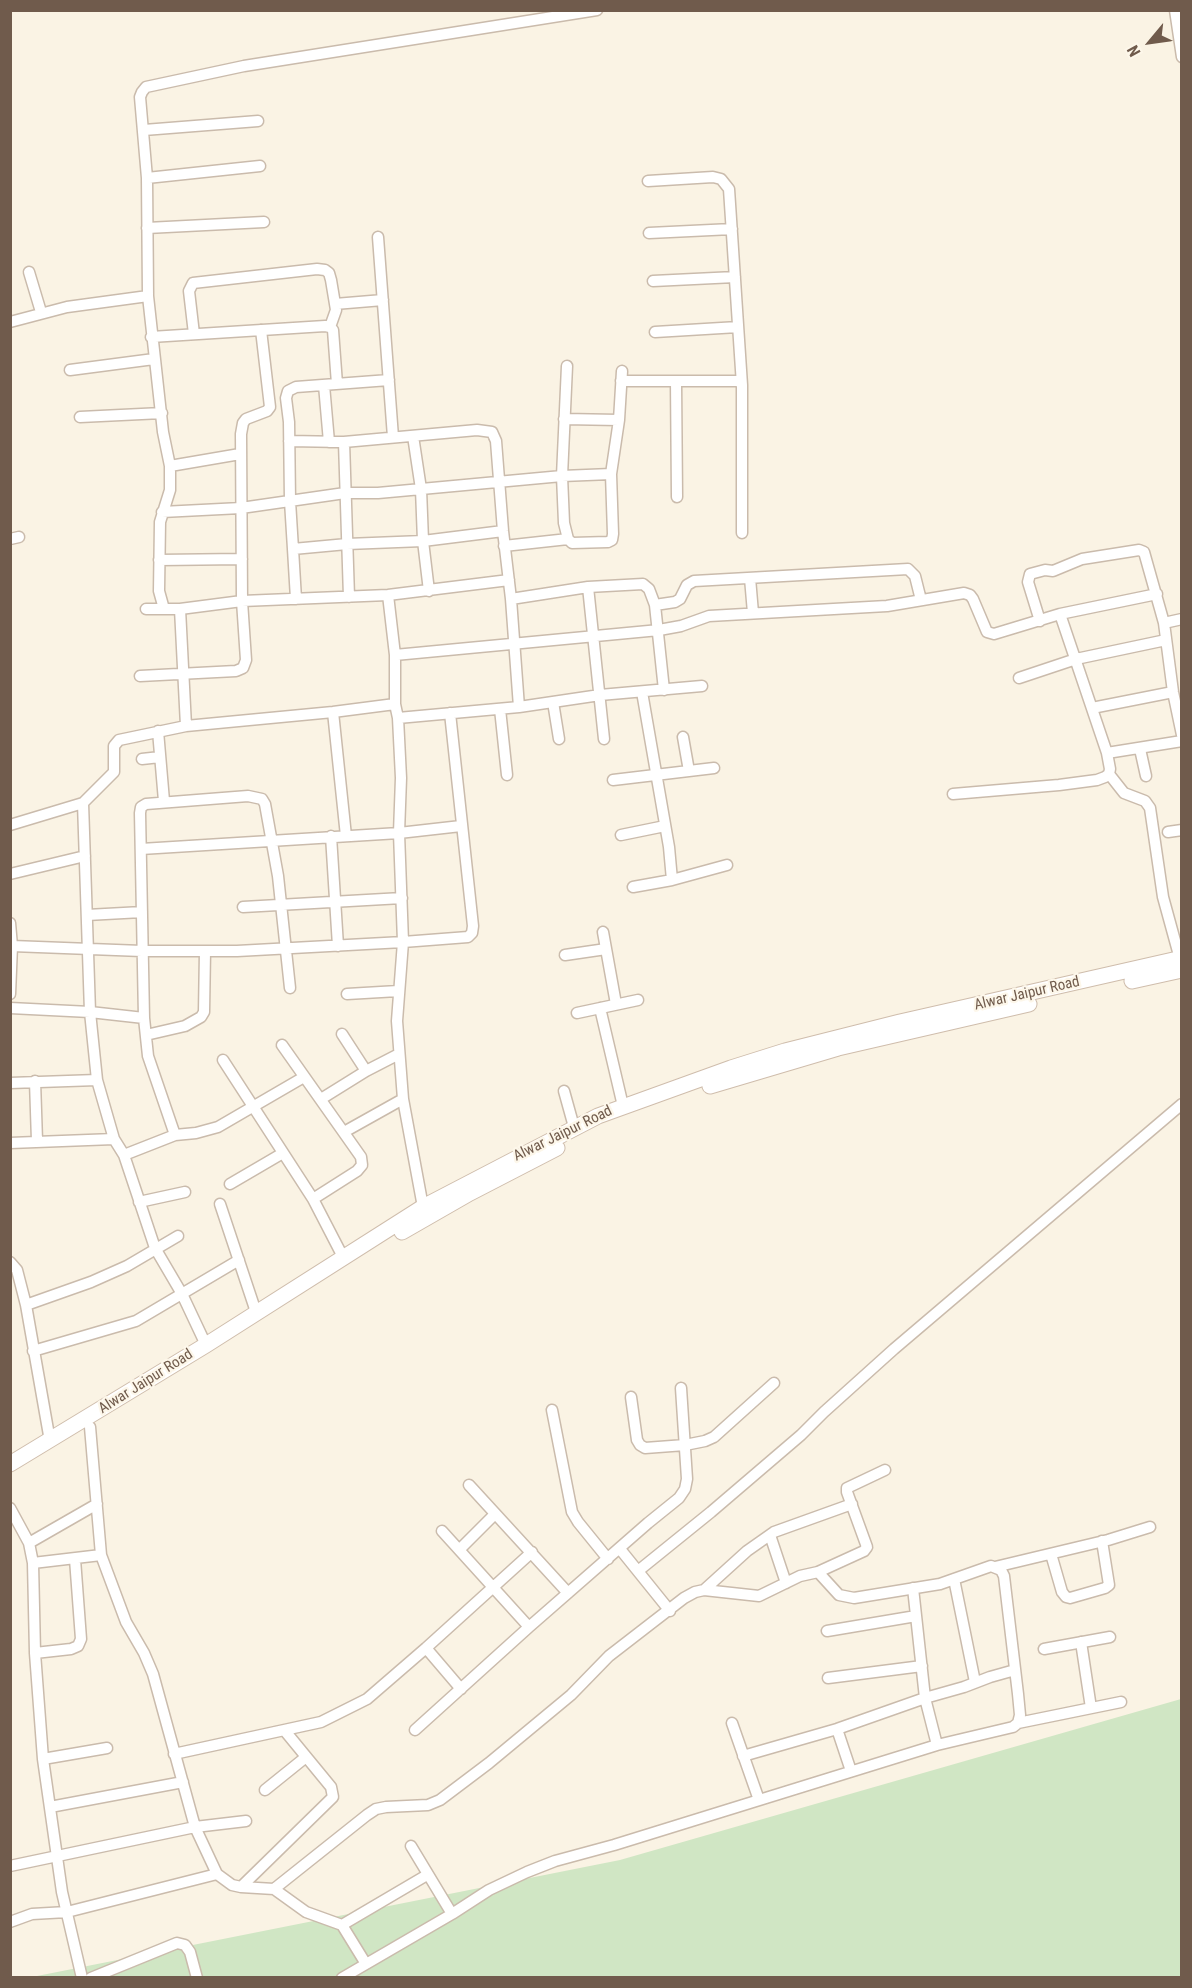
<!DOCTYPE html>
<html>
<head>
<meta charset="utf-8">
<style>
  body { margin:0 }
  #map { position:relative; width:1192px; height:1988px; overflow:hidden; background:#faf3e4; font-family:"Roboto Condensed",sans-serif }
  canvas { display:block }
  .frame { position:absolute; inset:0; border:12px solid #705b4c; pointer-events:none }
  .north { position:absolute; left:1120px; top:12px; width:60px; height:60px; -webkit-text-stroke:4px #fdf7ea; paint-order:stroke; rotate:241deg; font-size:16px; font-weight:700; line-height:24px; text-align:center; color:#705b4c }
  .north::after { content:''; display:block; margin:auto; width:21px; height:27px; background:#705b4c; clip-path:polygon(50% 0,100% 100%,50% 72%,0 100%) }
</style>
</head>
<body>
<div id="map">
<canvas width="1192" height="1988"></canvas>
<div class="frame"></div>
<div class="north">N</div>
</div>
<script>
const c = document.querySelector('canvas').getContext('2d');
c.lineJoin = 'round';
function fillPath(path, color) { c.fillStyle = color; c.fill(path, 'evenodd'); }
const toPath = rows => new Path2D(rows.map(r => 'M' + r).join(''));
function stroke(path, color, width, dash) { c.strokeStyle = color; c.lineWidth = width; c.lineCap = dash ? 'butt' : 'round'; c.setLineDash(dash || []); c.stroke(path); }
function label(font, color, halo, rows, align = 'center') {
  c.font = font + ' "Roboto Condensed",sans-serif'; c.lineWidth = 4.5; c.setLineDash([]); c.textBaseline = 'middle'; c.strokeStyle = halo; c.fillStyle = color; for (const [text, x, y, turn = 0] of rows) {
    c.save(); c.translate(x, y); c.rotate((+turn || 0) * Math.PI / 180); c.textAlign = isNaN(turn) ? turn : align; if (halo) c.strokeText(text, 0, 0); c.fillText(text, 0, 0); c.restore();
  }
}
fillPath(toPath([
  [1181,1699,1181,1977,27,1978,620,1860]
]), '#d0e6c4');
const minor = toPath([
  [1175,10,1182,57],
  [144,130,258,121],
  [147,178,260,166],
  [648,181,713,177,721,179,729,189,742,385],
  [147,228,264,222],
  [649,233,732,229],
  [378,237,393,437],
  [29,272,41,312],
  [653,281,735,277],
  [335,304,383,300],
  [10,322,67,307,148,296],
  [655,332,738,327],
  [194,334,189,291,193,283,317,269,325,270,329,273,331,280,336,310,330,327],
  [151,337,325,326,330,327,333,330,337,384],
  [567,366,562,476,611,474,619,420,622,371],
  [70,370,154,359],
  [389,380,296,387,288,391,286,398,289,422,290,501,293,549,347,544,423,541,503,531],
  [621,381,739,381,742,385,742,533],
  [676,381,677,497],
  [324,385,329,442],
  [80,417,162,413],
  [564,419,619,420],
  [413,436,421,489,423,541,429,591],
  [289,441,344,442,477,430,492,432,496,441,503,531,511,599,519,707],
  [344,442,349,597],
  [170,466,240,454],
  [162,512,241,508,345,493,378,493,562,476,564,523,568,539,572,543,608,542,612,540,613,534,611,474],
  [10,539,19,537],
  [504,546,568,539],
  [293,549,296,599],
  [159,560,242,559],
  [750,578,753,613],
  [588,587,604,739],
  [388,595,395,655,395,704,398,718,401,778,399,833,403,942,397,1021,403,1099,423,1207],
  [511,599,588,587,643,584,649,589,655,605,664,690],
  [655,605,675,602,680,599,687,585,694,581,908,569,915,576,921,600],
  [146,609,180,609,242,601,388,595,509,580],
  [164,609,159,591,160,522,170,490,170,466,163,432,148,296,147,178,140,97,142,92,146,87,244,66,597,10],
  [180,609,186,726],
  [1040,621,1028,582,1030,574,1045,570,1053,571,1082,559,1139,550,1144,552,1164,623,1173,692,1182,735],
  [1164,623,1182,619],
  [395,655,659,630,681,626,709,616,887,606,964,593,970,595,973,599,987,632,994,634,1060,614,1157,594],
  [140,676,236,671,243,668,246,660,242,601,241,434,243,423,246,419,267,411,270,407,261,330],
  [1019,678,1076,659,1166,640],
  [642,692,669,847,672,880],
  [553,702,559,739],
  [1092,708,1173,692],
  [500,709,507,775],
  [333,712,346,836],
  [398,718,519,707,600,695,702,686],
  [158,731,164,801],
  [683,737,689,771],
  [1140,749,1146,776],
  [1107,753,1182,741],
  [142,759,160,757],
  [1109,774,1124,793,1145,801,1150,808,1163,897,1180,959],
  [613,780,714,768],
  [953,794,1059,785,1097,780,1105,777,1109,774,1110,769,1107,753,1060,614],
  [83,803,90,1012,97,1080,114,1139,124,1155,155,1248,182,1294,206,1345],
  [10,825,83,803,114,772,114,746,119,740,186,726,333,712,395,704],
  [1168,832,1182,830],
  [621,835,665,826],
  [331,836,338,946],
  [141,849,399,833,461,826],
  [10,874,85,856],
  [633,887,672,880,727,865],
  [243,907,402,898],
  [87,915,142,912],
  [10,923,12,946,10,994],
  [603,932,616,1004],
  [12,946,142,951,237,951,403,942,468,937,472,933,473,926,450,713],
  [565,955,606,949],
  [347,994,398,991],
  [10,1008,90,1012,144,1018],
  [600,1008,623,1106],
  [577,1013,638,1000],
  [342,1034,366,1071],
  [146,1035,185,1026,201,1017,204,1012,205,951],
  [282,1045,361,1157,362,1165,357,1171,313,1199],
  [223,1060,313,1199,343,1257],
  [35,1081,37,1141],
  [10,1083,97,1080],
  [564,1091,574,1127],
  [321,1099,366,1071,399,1054],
  [344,1132,403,1099],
  [175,1135,148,1056,144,1018,140,813,141,807,146,804,248,796,262,799,265,804,278,876,290,988],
  [10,1143,114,1139],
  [124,1155,175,1135,196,1133,218,1127,304,1077],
  [230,1184,283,1153],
  [139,1202,185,1192],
  [220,1204,256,1312],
  [10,1262,17,1270,26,1305,50,1441],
  [26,1305,91,1282,127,1266,178,1236],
  [33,1351,136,1321,239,1260],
  [631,1397,637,1440,640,1445,645,1448,685,1445,705,1441,714,1437,774,1383],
  [552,1410,572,1512,578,1522,608,1559],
  [90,1427,101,1555,126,1622,144,1653,153,1674,195,1827,217,1874],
  [469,1485,568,1593],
  [10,1508,29,1543,33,1563,35,1653,43,1759,62,1892,82,1978],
  [442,1531,529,1627],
  [770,1535,786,1583],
  [29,1543,97,1504],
  [460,1549,495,1514],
  [620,1549,670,1611],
  [1051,1554,1062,1592,1066,1597,1070,1598,1105,1588,1109,1585,1102,1541],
  [33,1563,101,1555],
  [995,1567,1108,1540,1150,1527],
  [638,1571,711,1512,801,1435,824,1412,894,1349,1182,1104],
  [818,1572,864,1551,867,1547,847,1492,847,1488,885,1470],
  [954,1579,975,1682],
  [913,1588,925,1698,964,1687,990,1677,1015,1670],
  [704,1590,747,1551,774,1532,852,1504],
  [827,1631,916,1616],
  [1081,1642,1091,1708],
  [426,1648,461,1689],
  [1044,1649,1110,1637],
  [35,1653,71,1649,78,1646,81,1639,75,1559],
  [828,1678,922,1666],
  [732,1723,759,1800],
  [1018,1723,1121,1702],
  [837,1729,851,1771],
  [415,1730,529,1627,648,1523,679,1498,685,1489,687,1479,681,1388],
  [174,1754,321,1722,367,1699,426,1648,532,1552],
  [743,1756,837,1729,925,1698,937,1745],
  [43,1759,107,1748],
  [265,1790,306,1757],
  [50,1807,183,1782],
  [411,1846,452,1914],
  [10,1866,195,1827,246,1821],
  [241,1887,333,1797,331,1787,285,1731],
  [274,1889,367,1815,376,1809,386,1807,428,1805,440,1800,489,1763,571,1695,609,1656,684,1598,695,1592,704,1590,759,1596,800,1576,818,1572,839,1595,854,1598,940,1584,991,1566,1001,1570,1004,1576,1018,1694,1020,1715,1018,1723,1013,1727,937,1745,614,1845,555,1861,527,1872,489,1890,452,1914,342,1978],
  [10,1922,32,1914,67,1912,217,1874,232,1885,241,1887,274,1889,306,1912,342,1925,366,1964],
  [342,1925,427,1875],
  [91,1978,177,1943,185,1945,190,1952,197,1978]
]);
const secondary = toPath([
  [1132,981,1182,970],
  [710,1086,838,1048,1029,1004],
  [402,1232,470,1193,557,1148],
  [10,1464,206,1345,423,1207,598,1116,731,1068,785,1051,900,1022,1182,958]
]);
stroke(minor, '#cabbac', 13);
stroke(secondary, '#cfbdac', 17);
stroke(minor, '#fff', 10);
stroke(secondary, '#fff', 15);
label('15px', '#705b4c', '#fdf7ea', [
  ["Alwar Jaipur Road",1027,994,-13],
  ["Alwar Jaipur Road",563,1134,-26],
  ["Alwar Jaipur Road",146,1382,-32]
]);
</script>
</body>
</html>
